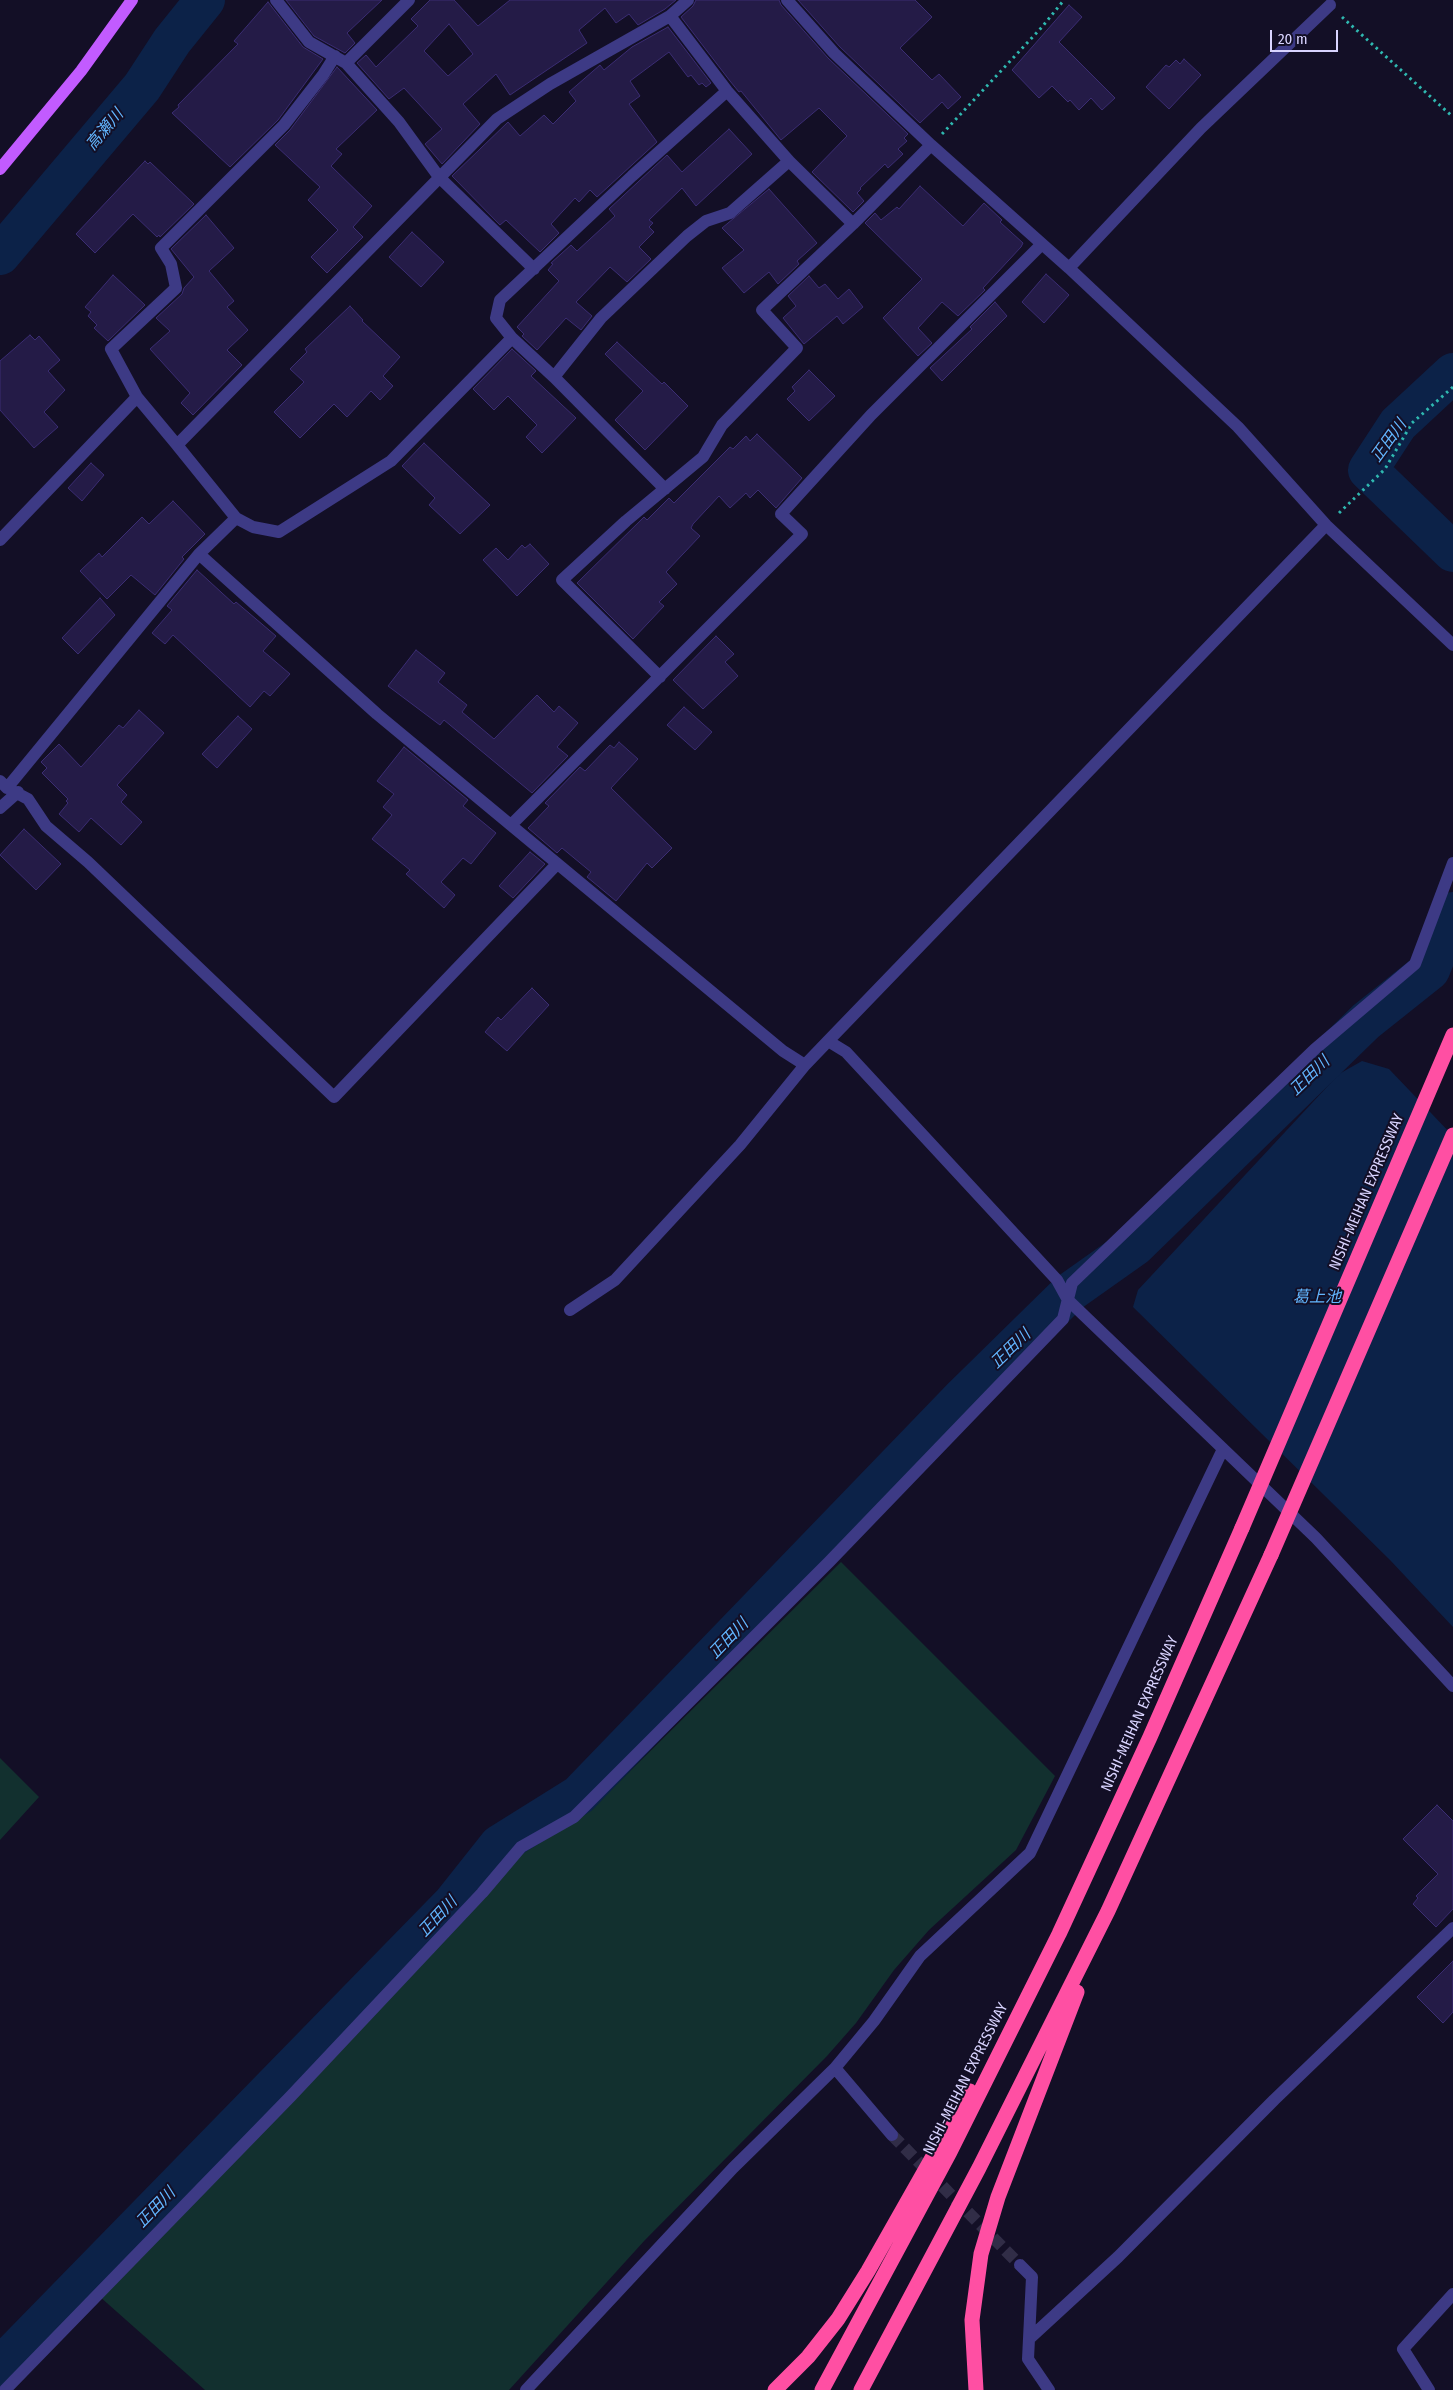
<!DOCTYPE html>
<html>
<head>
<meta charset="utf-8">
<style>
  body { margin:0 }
  #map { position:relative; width:1453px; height:2390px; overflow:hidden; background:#130f26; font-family:"Fira Sans Condensed",sans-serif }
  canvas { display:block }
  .scale { position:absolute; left:1270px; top:30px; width:68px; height:22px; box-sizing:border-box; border:2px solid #d9d4ff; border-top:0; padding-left:6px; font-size:15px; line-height:18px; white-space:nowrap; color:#d9d4ff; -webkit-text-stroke:4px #130f26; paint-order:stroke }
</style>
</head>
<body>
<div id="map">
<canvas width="1453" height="2390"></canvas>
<div class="scale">20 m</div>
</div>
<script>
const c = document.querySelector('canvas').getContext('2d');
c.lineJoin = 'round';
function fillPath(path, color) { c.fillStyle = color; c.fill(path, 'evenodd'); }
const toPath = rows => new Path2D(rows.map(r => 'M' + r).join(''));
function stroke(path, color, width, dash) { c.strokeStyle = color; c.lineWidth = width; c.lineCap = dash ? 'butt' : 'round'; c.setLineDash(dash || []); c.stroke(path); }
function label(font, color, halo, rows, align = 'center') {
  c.font = font + ' "Fira Sans Condensed","Noto Sans JP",sans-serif'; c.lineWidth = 4; c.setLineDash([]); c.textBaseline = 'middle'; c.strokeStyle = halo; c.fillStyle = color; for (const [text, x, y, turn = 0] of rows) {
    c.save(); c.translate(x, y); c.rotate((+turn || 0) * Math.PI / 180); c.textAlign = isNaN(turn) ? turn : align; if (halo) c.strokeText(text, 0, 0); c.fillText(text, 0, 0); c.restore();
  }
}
fillPath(toPath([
  [841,1562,1055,1776,1016,1850,929,1930,894,1970,856,2023,827,2056,645,2240,509,2390,205,2390,99,2296,519,1855,579,1816,609,1792],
  [0,1758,39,1797,0,1840]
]), '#12302f');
fillPath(toPath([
  [1362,1061,1389,1069,1453,1136,1453,1627,1390,1560,1133,1307,1138,1290,1339,1074]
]), '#0c2248');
stroke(toPath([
  [0,255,142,87,172,41,205,0],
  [1453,373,1398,424,1368,470,1453,552],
  [0,2367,453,1903,499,1845,579,1795,964,1396,1070,1292,1135,1246,1366,1021,1430,970,1453,912]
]), '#0c2248', 40);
const building = toPath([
  [286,0,382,0,347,33,355,43,345,53,314,36,286,0],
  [430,0,454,0,478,26,510,0,676,0,665,9,638,25,629,14,616,23,605,8,579,30,587,43,510,95,496,74,463,104,480,124,442,164,425,144,442,129,404,88,389,99,357,63,366,55,376,67,418,26,411,19,430,0],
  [449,24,473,54,448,76,424,51,449,24],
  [696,0,779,0,781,5,828,58,908,134,904,138,907,141,898,149,903,154,888,168,885,164,860,188,861,189,857,193,864,201,853,212,812,172,847,136,819,108,781,140,741,91,739,92,730,81,681,17,693,6,696,0],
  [798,0,915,0,932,17,900,48,932,80,939,74,961,97,948,109,942,102,920,123,840,47,798,0],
  [268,2,303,47,323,59,278,120,230,167,172,113,179,107,178,105,238,44,234,41,268,2],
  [1069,5,1082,17,1059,42,1115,98,1102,110,1091,98,1079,110,1070,100,1068,102,1052,86,1039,98,1012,70,1069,5],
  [668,27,711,83,706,87,702,83,699,85,691,75,688,77,669,52,630,81,640,96,629,104,657,142,597,197,590,190,579,202,575,198,551,224,559,233,540,252,506,220,500,225,452,176,508,122,520,136,544,115,553,124,576,101,569,92,600,65,604,70,632,47,668,27],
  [1184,59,1201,75,1169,109,1146,87,1166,65,1169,67,1176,60,1180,64,1184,59],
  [337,67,377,110,336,149,342,154,331,166,372,206,353,227,363,237,327,273,311,257,338,230,308,200,320,187,275,145,290,130,337,67],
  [729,129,752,154,696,206,682,188,649,220,653,223,649,227,654,232,639,247,651,259,627,282,610,267,576,302,592,316,581,330,566,318,537,350,522,336,524,334,517,327,559,281,548,270,553,264,551,263,571,245,577,251,615,216,609,209,667,155,682,172,729,129],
  [145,161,148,164,150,162,194,204,160,237,159,235,157,237,133,214,95,253,76,234,145,161],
  [920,186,963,226,984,203,1002,220,1000,222,1023,243,1021,247,983,288,985,290,958,316,942,302,918,328,932,343,918,356,883,318,922,279,865,223,875,213,881,220,897,207,899,209,920,186],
  [769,189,817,243,797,261,799,264,778,284,769,272,744,293,722,268,744,250,722,228,769,189],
  [206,215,234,248,209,271,234,301,227,307,248,330,227,350,242,365,193,415,181,403,190,393,150,349,170,331,156,318,182,294,184,288,194,277,171,249,206,215],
  [412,232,444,262,421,287,389,257,412,232],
  [1046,274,1069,295,1044,323,1022,302,1046,274],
  [113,275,145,305,108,341,94,328,97,325,88,316,91,312,85,307,113,275],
  [809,276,819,288,825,284,838,299,849,289,863,307,843,324,837,316,804,344,783,318,796,306,788,296,809,276],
  [995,302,1007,316,942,381,930,368,972,329,970,327,995,302],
  [350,306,363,320,362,321,400,357,383,376,393,386,380,400,371,391,347,417,334,404,300,438,274,412,304,382,290,369,307,352,305,349,350,306],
  [30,335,35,340,39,336,60,360,48,371,65,390,44,412,58,427,34,448,0,410,0,361,30,335],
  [617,342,662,384,664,382,688,406,645,450,615,420,643,391,605,354,617,342],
  [512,349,536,371,531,376,576,418,542,453,526,437,537,425,508,396,494,410,473,389,512,349],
  [809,370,835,396,809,421,787,399,795,391,792,387,809,370],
  [757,434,802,478,776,508,758,490,750,498,746,493,730,508,719,496,693,524,691,528,700,536,666,572,677,584,659,602,664,606,633,639,577,583,644,517,647,520,669,498,674,503,730,447,733,449,746,436,750,441,757,434],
  [424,443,490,505,460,534,429,505,435,498,402,466,424,443],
  [91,463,104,475,82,501,68,488,91,463],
  [173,501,205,534,182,557,184,559,155,595,131,575,107,599,80,571,99,553,102,557,142,517,149,524,173,501],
  [530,544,549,564,517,596,483,560,496,548,508,560,522,545,525,548,530,544],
  [197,570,234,604,236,602,276,636,263,651,290,674,270,696,264,691,250,707,173,635,165,644,152,633,172,610,167,606,197,570],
  [100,598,115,615,78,654,62,638,100,598],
  [716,636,734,654,725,662,738,676,703,709,673,680,716,636],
  [416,650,445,673,438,682,467,705,462,712,494,739,537,695,554,712,559,706,578,723,557,747,568,756,532,793,444,720,440,725,388,686,416,650],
  [684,707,712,732,695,750,667,725,684,707],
  [139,710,164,733,117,785,127,795,121,802,142,822,121,845,91,818,79,832,59,814,68,803,66,801,68,799,42,773,47,768,41,762,59,744,81,767,119,725,123,728,139,710],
  [238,716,252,729,217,768,202,754,238,716],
  [619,742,638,759,611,788,672,848,652,868,647,863,616,901,587,877,591,872,562,848,557,853,528,828,549,806,545,803,580,767,585,771,610,745,614,748,619,742],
  [404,747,468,800,463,806,496,833,471,864,463,858,441,882,455,895,444,908,406,874,410,870,372,839,392,815,383,807,394,794,377,781,404,747],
  [24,829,61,864,36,890,0,855,24,829],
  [530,852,545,864,513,898,499,886,530,852],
  [532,988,549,1005,507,1051,485,1032,498,1017,501,1020,532,988],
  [1437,1805,1453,1821,1453,1909,1436,1927,1413,1904,1418,1898,1416,1896,1438,1874,1403,1839,1437,1805],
  [1453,1961,1453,2012,1443,2023,1417,1997,1453,1961]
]);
fillPath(building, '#241b47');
stroke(building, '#3b2d73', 1);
stroke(toPath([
  [892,2135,1020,2265]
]), '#312d47', 12, [12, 6]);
stroke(toPath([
  [1342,17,1453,117],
  [942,134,1042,27,1064,0],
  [1339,513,1385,469,1412,423,1453,387]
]), '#2fb8b0', 3, [2.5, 4]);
stroke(toPath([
  [276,0,309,42,346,63,399,122,439,177,534,269],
  [787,0,834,53,931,145,1069,268,1238,427,1326,525,1453,645],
  [670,16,727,91,789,161,853,224],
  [346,63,409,0],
  [1069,268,1201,128,1330,5],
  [512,338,496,318,500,300,632,176,727,91],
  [554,377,601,318,687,236,706,221,730,213,789,161],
  [137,397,177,445],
  [665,489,554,377,512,338,391,461,279,532,253,527,236,518,177,445,497,119,550,84,670,16,688,0],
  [0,540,137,397,111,349,176,288,171,264,161,248,284,125,323,75,335,56],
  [199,554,377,714,783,1051,805,1065,828,1041,846,1052,1057,1280,1068,1300,1316,1538,1453,1686],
  [660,677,562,580,626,521,703,457,722,425,797,348,762,310,853,224,931,145],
  [0,781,7,788,28,799,46,826,88,862,334,1097,557,864],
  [7,788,199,554,236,518],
  [0,808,18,792],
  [512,824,802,534,781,514,871,415,1041,245],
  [828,1041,1326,525],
  [570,1310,615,1280,740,1145,805,1065],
  [835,2068,892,2135],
  [1020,2265,1032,2277,1028,2359,1049,2390],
  [1030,2338,1118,2257,1274,2100,1453,1928],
  [5,2390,291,2096,482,1893,521,1847,574,1817,829,1562,1063,1319,1072,1283,1315,1049,1415,964,1453,863],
  [526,2390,733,2168,835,2068,874,2021,920,1956,1030,1853,1223,1449],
  [1429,2390,1403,2349,1453,2294]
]), '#3d3a85', 12);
stroke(toPath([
  [0,169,81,71,132,0]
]), '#c25bff', 12);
stroke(toPath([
  [775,2390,808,2357,838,2319,868,2271,970,2091],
  [822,2390,950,2152,1059,1934,1150,1737,1242,1528],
  [861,2390,979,2168,1108,1911,1271,1555],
  [976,2390,972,2320,981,2254,998,2197,1077,1992]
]), '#ff4fa3', 15);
stroke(toPath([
  [1242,1528,1453,1035],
  [1271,1555,1453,1135]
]), '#ff4fa3', 15);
label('15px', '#d9d4ff', '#130f26', [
  ["NISHI-MEIHAN EXPRESSWAY",1367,1192,-67],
  ["NISHI-MEIHAN EXPRESSWAY",1140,1714,-66],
  ["NISHI-MEIHAN EXPRESSWAY",966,2079,-63]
]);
label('italic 16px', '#62b6ff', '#130f26', [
  ["高瀬川",105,130,-50],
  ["正田川",1389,441,-54],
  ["正田川",1310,1076,-44],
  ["葛上池",1317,1298],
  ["正田川",1011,1349,-44],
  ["正田川",729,1639,-46],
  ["正田川",438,1917,-47],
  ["正田川",156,2208,-46]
]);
</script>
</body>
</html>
